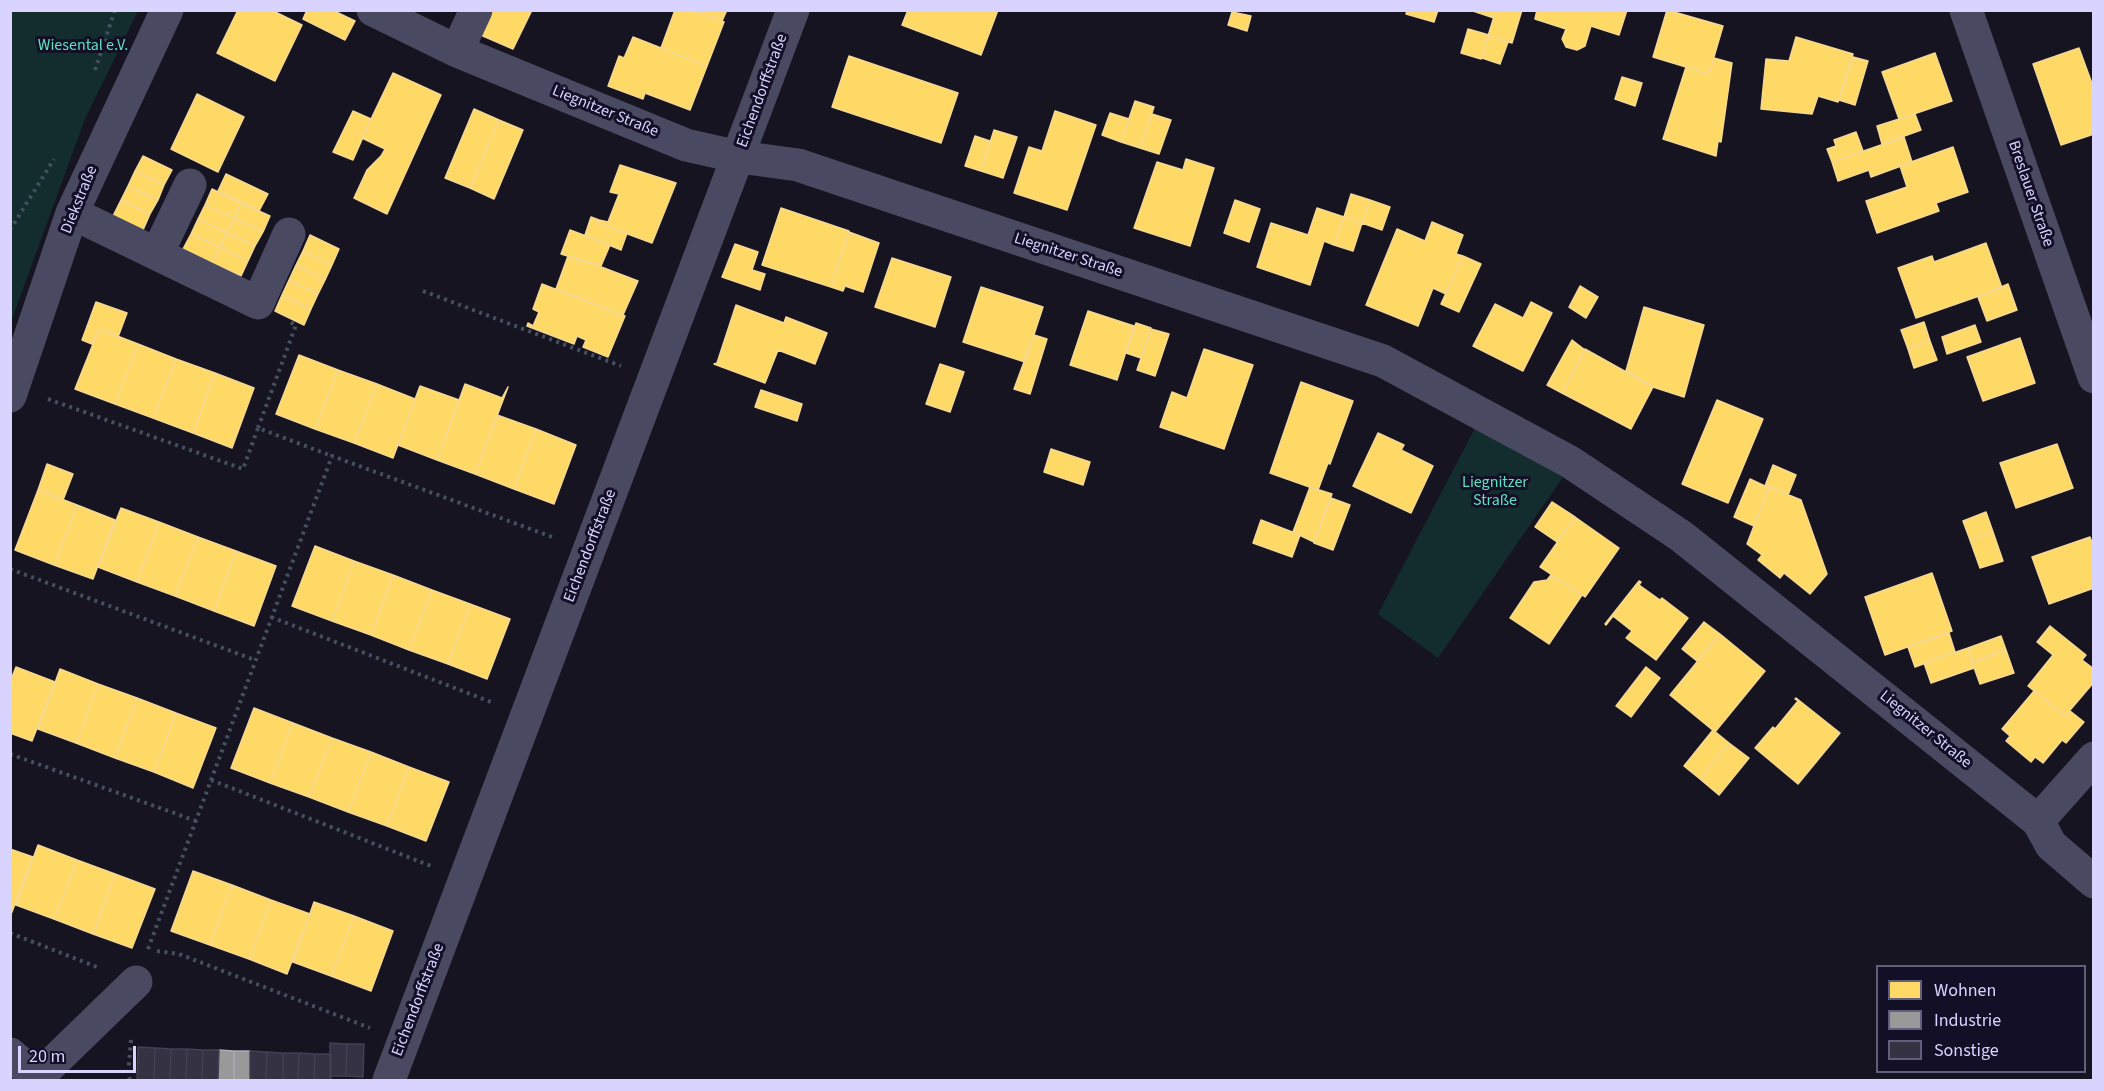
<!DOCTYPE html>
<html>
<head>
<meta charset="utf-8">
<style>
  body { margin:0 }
  #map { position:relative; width:2104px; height:1091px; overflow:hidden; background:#161421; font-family:"Source Sans 3",sans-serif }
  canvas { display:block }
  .frame { position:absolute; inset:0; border:12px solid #d9d4ff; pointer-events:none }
  .legend { position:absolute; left:1876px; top:965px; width:210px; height:108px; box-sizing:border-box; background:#130f26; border:2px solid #625e7d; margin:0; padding:8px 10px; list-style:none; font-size:18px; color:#d9d4ff }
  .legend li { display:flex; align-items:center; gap:12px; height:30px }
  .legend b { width:30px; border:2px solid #625e7d }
  .scale { position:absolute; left:18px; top:1046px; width:118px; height:27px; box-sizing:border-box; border:3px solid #d9d4ff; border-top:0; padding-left:8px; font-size:18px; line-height:21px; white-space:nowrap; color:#d9d4ff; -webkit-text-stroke:4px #130f26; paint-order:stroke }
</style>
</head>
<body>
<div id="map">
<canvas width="2104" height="1091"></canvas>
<div class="frame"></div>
<ul class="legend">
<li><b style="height:16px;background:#ffd966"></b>Wohnen</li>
<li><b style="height:16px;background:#999"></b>Industrie</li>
<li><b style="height:16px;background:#343243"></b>Sonstige</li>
</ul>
<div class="scale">20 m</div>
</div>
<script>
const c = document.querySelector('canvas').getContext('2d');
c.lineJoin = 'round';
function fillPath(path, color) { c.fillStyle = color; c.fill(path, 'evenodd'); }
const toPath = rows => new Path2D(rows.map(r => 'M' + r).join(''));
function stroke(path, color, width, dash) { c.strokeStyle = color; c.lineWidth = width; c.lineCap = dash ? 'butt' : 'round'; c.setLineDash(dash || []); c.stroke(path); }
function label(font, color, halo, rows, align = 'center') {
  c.font = font + ' "Source Sans 3",sans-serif'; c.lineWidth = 6; c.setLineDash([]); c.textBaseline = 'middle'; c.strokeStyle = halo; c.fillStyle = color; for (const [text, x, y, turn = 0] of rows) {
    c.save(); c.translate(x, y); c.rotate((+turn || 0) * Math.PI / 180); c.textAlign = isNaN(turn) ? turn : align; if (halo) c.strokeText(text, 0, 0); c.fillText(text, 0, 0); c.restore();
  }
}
fillPath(toPath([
  [11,10,138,11,85,119,11,322],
  [1476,426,1563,477,1438,658,1378,614]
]), '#132c2d');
const homes = toPath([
  [238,10,271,10,302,25,275,81,217,53,238,10],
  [307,10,332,10,355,21,345,40,303,19,307,10],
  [486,10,532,10,513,49,476,33,486,10],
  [675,10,693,10,724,22,707,66,661,48,675,10],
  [693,10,727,10,722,21,693,10],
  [908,10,998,10,981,55,902,25,908,10],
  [1407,10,1438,10,1434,22,1406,14,1407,10],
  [1470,10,1496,10,1494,18,1470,10],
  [1496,10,1522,10,1512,43,1488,36,1496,10],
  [1537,10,1627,10,1619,35,1591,26,1585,46,1577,50,1566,47,1562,39,1566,29,1535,19,1537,10],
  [1667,10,1723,26,1709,74,1653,57,1667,10],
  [1232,12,1251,16,1247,31,1228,25,1232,12],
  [1468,29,1489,35,1481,59,1461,53,1468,29],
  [1488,36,1508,42,1500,64,1482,58,1488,36],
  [633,37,707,66,690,110,645,93,643,99,608,86,619,56,624,58,633,37],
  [1796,37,1853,54,1838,102,1818,96,1812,114,1761,109,1766,59,1789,61,1796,37],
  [2079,48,2094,89,2094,134,2061,145,2033,64,2079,48],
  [1935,53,1952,101,1899,119,1882,72,1935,53],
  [849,56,958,93,941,143,832,107,849,56],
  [1853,57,1868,61,1855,105,1839,100,1853,57],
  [1714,58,1732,63,1721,142,1718,141,1716,156,1663,139,1686,67,1709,74,1714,58],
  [393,73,441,95,387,214,354,198,367,170,381,156,385,149,362,138,393,73],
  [1622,77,1642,83,1635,106,1615,99,1622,77],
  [197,94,244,117,218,172,171,149,197,94],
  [1135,101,1154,107,1140,148,1121,142,1135,101],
  [474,109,499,120,470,188,445,178,474,109],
  [353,111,371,119,353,160,333,152,353,111],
  [1055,111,1096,125,1067,210,1014,193,1029,147,1042,151,1055,111],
  [1110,113,1129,119,1121,142,1102,135,1110,113],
  [1152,114,1171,120,1159,154,1140,148,1152,114],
  [1915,114,1921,130,1882,144,1877,126,1915,114],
  [499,120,523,130,494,199,470,188,499,120],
  [994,130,1017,137,1003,178,981,171,994,130],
  [1856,132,1863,151,1832,162,1827,149,1836,146,1834,140,1856,132],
  [975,136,990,141,981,171,965,166,975,136],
  [1904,137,1912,162,1871,177,1869,170,1838,181,1832,162,1904,137],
  [1953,147,1968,192,1936,203,1939,211,1877,233,1866,201,1907,187,1900,166,1953,147],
  [143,156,172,170,164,185,135,171,143,156],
  [1186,159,1214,168,1190,246,1134,228,1157,162,1183,170,1186,159],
  [620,165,676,183,652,243,598,223,599,220,608,222,619,194,610,192,620,165],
  [135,171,164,185,158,200,128,186,135,171],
  [226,174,268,194,259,211,218,191,226,174],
  [128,186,158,200,150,214,121,200,128,186],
  [212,189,241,203,234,218,205,205,212,189],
  [1351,194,1370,200,1362,223,1344,217,1351,194],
  [121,200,150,214,143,230,113,216,121,200],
  [1235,200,1260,209,1249,242,1224,233,1235,200],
  [1370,200,1390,207,1382,230,1362,223,1370,200],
  [241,203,270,216,263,232,234,218,241,203],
  [205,205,234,218,227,233,198,219,205,205],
  [781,208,849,231,831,287,762,265,781,208],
  [1317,208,1344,217,1334,245,1324,241,1310,285,1257,267,1271,223,1308,235,1317,208],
  [591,217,599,220,598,223,627,233,621,250,585,235,591,217],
  [1344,217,1362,223,1353,251,1334,245,1344,217],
  [234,218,263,232,255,246,227,233,234,218],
  [198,219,227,233,220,247,191,234,198,219],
  [1432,222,1463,235,1456,254,1463,256,1446,294,1433,288,1418,326,1366,305,1397,229,1425,241,1432,222],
  [570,230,610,245,601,266,561,254,570,230],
  [849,232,879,243,863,292,845,286,843,291,831,287,849,232],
  [227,233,255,246,248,261,220,247,227,233],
  [191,234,220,247,212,263,183,249,191,234],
  [310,235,339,249,332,265,303,251,310,235],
  [1986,243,2002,288,1916,318,1898,268,1932,256,1934,262,1986,243],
  [735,244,758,252,752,270,765,274,760,290,722,277,735,244],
  [220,247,248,261,241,276,212,263,220,247],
  [303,251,332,265,325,280,296,265,303,251],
  [568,256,582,262,583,260,638,281,623,315,556,289,568,256],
  [1463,256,1481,264,1459,312,1441,304,1463,256],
  [892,258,951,277,935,327,875,307,892,258],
  [296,265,325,280,318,294,289,280,296,265],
  [289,280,318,294,311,309,282,295,289,280],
  [542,284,625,316,608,357,583,347,586,340,577,336,574,344,527,326,528,323,533,326,539,312,533,309,542,284],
  [2008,284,2017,310,1987,321,1978,297,2008,284],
  [1580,286,1598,297,1586,318,1569,307,1580,286],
  [981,287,1043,307,1025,362,963,342,981,287],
  [282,295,311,309,304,325,275,311,282,295],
  [96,302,127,313,118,337,99,329,92,344,82,340,96,302],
  [1531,302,1552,313,1523,371,1473,346,1495,304,1523,318,1531,302],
  [736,305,784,323,786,317,827,333,815,364,778,350,765,383,714,364,717,363,736,305],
  [1644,307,1704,325,1684,397,1653,387,1626,371,1644,307],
  [1088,311,1134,326,1117,380,1070,365,1088,311],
  [1924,322,1930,341,1908,349,1901,330,1924,322],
  [1136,323,1151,328,1141,358,1126,353,1136,323],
  [1975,325,1981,342,1947,354,1942,337,1975,325],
  [99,329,138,344,115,404,75,389,99,329],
  [1151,329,1169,334,1155,376,1137,370,1151,329],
  [1034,335,1047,339,1030,394,1014,389,1034,335],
  [2020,338,2035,383,1983,401,1967,357,2020,338],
  [1572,340,1585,350,1562,393,1547,385,1572,340],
  [1930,341,1937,360,1914,368,1908,349,1930,341],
  [138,344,176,359,153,418,115,404,138,344],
  [1204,349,1253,365,1224,449,1160,427,1172,392,1187,398,1204,349],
  [1585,349,1653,387,1631,429,1562,393,1585,349],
  [299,355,338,370,315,429,276,414,299,355],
  [176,359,215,373,193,433,153,418,176,359],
  [940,364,964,372,950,412,926,404,940,364],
  [338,370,377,384,354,443,315,429,338,370],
  [215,373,254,388,232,448,193,433,215,373],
  [1301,382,1353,401,1330,464,1328,463,1318,490,1270,473,1301,382],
  [377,384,415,399,393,458,354,443,377,384],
  [465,384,502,398,508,387,475,474,437,460,465,384],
  [420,386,459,400,437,460,398,445,420,386],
  [761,390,802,404,797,421,755,407,761,390],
  [1717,400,1763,419,1728,503,1682,484,1717,400],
  [497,415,536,429,514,489,475,474,497,415],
  [536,429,576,445,554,504,514,489,536,429],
  [1378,433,1404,445,1401,450,1433,466,1411,513,1353,486,1378,433],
  [2057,444,2073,488,2016,508,2000,463,2057,444],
  [1051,449,1090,462,1083,485,1044,472,1051,449],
  [47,464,73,474,63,500,38,490,47,464],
  [1773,465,1796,475,1788,495,1765,486,1773,465],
  [1750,479,1769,488,1754,526,1734,517,1750,479],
  [1310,487,1332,494,1314,542,1293,532,1310,487],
  [1769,487,1801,500,1827,574,1810,594,1784,573,1780,578,1758,560,1762,555,1747,544,1769,487],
  [38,490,77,505,54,565,15,550,38,490],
  [1331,498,1350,505,1333,550,1314,543,1331,498],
  [1552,502,1575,517,1557,542,1535,527,1552,502],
  [77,505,115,520,93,579,54,565,77,505],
  [121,508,159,522,137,582,98,567,121,508],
  [1986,512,1993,532,1970,540,1963,521,1986,512],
  [1575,517,1619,548,1585,597,1540,567,1575,517],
  [1261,520,1300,535,1292,557,1253,543,1261,520],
  [159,522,198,537,175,596,137,582,159,522],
  [1993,532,2003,561,1980,568,1970,540,1993,532],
  [198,537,236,551,214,611,175,596,198,537],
  [2090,537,2094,548,2094,588,2049,604,2032,557,2090,537],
  [315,546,354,561,332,621,292,606,315,546],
  [236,551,276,566,254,626,214,611,236,551],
  [354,561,393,575,371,635,332,621,354,561],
  [1932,573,1952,631,1885,655,1865,597,1932,573],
  [393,575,432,590,409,650,371,635,393,575],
  [1551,575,1582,595,1549,644,1510,618,1534,582,1547,580,1551,575],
  [1639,581,1641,582,1639,585,1660,600,1662,598,1688,618,1656,660,1626,638,1632,631,1613,616,1606,625,1605,624,1639,581],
  [432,590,470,604,448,664,409,650,432,590],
  [470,604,510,619,487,679,448,664,470,604],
  [1704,622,1720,634,1697,661,1682,649,1704,622],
  [2050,626,2086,655,2082,660,2094,669,2094,682,2065,716,2028,686,2053,655,2037,642,2050,626],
  [1949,633,1955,652,1915,667,1908,647,1949,633],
  [1720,634,1765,671,1715,732,1670,695,1720,634],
  [2001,636,2006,650,1973,662,1968,648,2001,636],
  [1968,648,1974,668,1931,683,1924,663,1968,648],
  [2006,650,2014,673,1980,684,1972,662,2006,650],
  [16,667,55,682,32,741,10,733,10,682,16,667],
  [1646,667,1660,678,1631,717,1616,706,1646,667],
  [60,669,98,684,76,743,38,729,60,669],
  [98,684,137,698,115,758,76,743,98,684],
  [2034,691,2065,716,2070,711,2084,722,2066,743,2062,740,2043,763,2035,757,2031,762,2006,741,2010,736,2002,729,2034,691],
  [137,698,176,713,154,772,115,758,137,698],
  [1796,698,1840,733,1798,784,1755,748,1773,727,1775,729,1798,701,1795,699,1796,698],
  [254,708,293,723,270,783,231,768,254,708],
  [176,713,216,728,193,788,154,772,176,713],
  [293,723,332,738,309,797,270,783,293,723],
  [1713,730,1729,743,1700,779,1684,766,1713,730],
  [332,738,371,752,348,812,309,797,332,738],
  [1729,743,1749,758,1719,795,1700,779,1729,743],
  [371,752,409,767,387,826,348,812,371,752],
  [409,767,449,782,426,841,387,826,409,767],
  [38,845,77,860,54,919,16,905,38,845],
  [10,849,33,857,10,917,10,849],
  [77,860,115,874,93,934,54,919,77,860],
  [193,871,232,885,210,945,171,931,193,871],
  [115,874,155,889,132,948,93,934,115,874],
  [232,885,271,900,249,959,210,945,232,885],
  [271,900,310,914,287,974,249,959,271,900],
  [314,902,354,916,331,976,293,962,314,902],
  [354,916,393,931,371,991,331,976,354,916]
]);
fillPath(homes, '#ffd966');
stroke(homes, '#f4d894', 1.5);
const industry = toPath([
  [219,1050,234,1051,234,1080,218,1080,219,1050],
  [234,1051,250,1051,250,1080,234,1080,234,1051]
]);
fillPath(industry, '#999');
stroke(industry, '#acabb8', 1.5);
const building = toPath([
  [330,1043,347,1044,346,1076,330,1076,330,1043],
  [347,1044,364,1044,363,1077,346,1076,347,1044],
  [138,1047,155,1048,154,1080,137,1080,138,1047],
  [155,1048,171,1049,170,1080,154,1080,155,1048],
  [171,1049,187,1049,186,1080,170,1080,171,1049],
  [187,1049,203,1050,202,1080,186,1080,187,1049],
  [203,1050,219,1050,218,1080,202,1080,203,1050],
  [250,1051,267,1052,266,1080,250,1080,250,1051],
  [267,1052,283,1053,283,1080,266,1080,267,1052],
  [283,1053,299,1053,298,1080,283,1080,283,1053],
  [299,1053,315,1054,314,1080,298,1080,299,1053],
  [315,1054,331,1054,331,1080,314,1080,315,1054]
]);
fillPath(building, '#343243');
stroke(building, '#433f54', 1.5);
stroke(toPath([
  [95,70,115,10],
  [10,230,54,159],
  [423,291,621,366],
  [48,399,243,469,258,428,332,456],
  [258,428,296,325,290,322],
  [10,569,255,660],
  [271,617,491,702],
  [10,754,196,821],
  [211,780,431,866],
  [10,933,97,967],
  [148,949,332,456,555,538],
  [157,951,179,954,370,1028],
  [130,1080,128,1075,131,1040]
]), '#44505f', 4, [3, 4.5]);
stroke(toPath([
  [373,10,457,51,686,145,739,157,798,165,1383,361,1570,462,1681,536,2038,821,2051,845,2094,882],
  [1966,10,2094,377],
  [457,51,476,10],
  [72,213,258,303,289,234],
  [157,254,190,185],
  [10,396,72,213,167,10],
  [2038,821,2094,758],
  [10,1054,40,1080],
  [37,1078,136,982],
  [389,1080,793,10]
]), '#4a4962', 33);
label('16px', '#5fe0c0', '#130f26', [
  ["Wiesental e.V.",83,46],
  ["Liegnitzer",1495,483],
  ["Straße",1495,501]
]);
label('16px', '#d9d4ff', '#130f26', [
  ["Eichendorffstraße",763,91,-70],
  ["Liegnitzer Straße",605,112,22],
  ["Breslauer Straße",2030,194,71],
  ["Diekstraße",80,200,-68],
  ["Liegnitzer Straße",1068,256,18],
  ["Eichendorffstraße",591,546,-69],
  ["Liegnitzer Straße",1925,730,39],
  ["Eichendorffstraße",419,1000,-69]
]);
</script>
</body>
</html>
